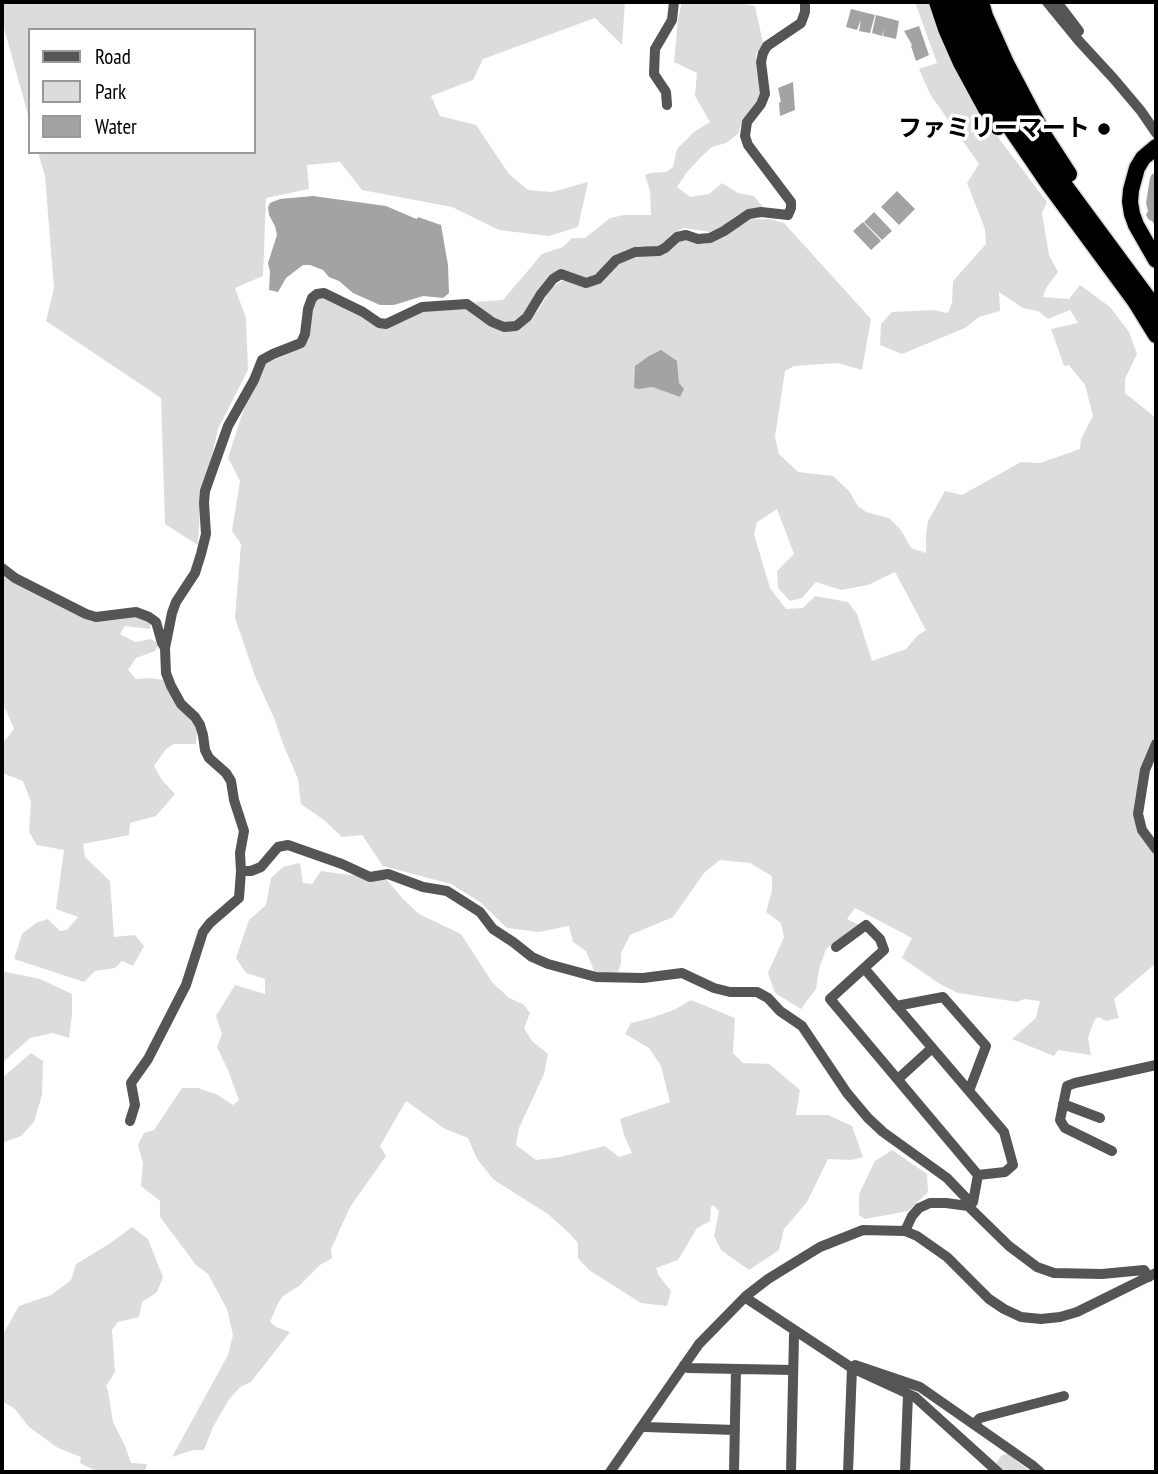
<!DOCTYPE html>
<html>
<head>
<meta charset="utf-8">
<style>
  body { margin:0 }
  #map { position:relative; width:1158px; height:1474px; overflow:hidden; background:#fff; font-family:"PT Sans Narrow",sans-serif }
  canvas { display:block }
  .frame { position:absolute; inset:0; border:4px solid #000; pointer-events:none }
  .legend { position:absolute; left:28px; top:28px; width:228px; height:126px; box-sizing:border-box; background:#fff; border:2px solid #999; margin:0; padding:9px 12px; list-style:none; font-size:21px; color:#000 }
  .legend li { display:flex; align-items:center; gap:14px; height:35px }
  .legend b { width:35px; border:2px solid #999 }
</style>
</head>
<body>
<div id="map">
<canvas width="1158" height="1474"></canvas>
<div class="frame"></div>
<ul class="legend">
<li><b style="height:9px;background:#555"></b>Road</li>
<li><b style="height:19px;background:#dcdcdc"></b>Park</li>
<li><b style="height:19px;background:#a3a3a3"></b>Water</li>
</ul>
</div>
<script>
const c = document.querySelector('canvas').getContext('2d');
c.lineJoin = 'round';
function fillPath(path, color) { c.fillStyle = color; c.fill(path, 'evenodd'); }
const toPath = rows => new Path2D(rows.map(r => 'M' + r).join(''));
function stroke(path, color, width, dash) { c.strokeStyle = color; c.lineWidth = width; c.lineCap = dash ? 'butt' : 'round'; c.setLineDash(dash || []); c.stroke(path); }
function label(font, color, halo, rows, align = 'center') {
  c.font = font + ' "PT Sans Narrow","Noto Sans JP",sans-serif'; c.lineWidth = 7; c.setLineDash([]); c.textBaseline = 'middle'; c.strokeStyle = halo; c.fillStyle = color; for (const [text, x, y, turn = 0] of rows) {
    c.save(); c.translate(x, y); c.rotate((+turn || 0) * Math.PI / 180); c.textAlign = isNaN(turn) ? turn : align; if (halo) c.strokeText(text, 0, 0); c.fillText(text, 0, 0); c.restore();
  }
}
fillPath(toPath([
  [2,2,625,2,622,45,595,18,483,59,473,80,431,96,440,116,476,125,509,174,528,190,552,192,588,182,578,227,549,236,499,230,452,207,362,190,340,162,307,165,309,189,266,198,263,276,235,288,246,318,248,370,218,429,200,509,198,545,165,524,161,398,46,321,54,288,45,176,38,152,254,152,254,30,30,30,30,122,2,21],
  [682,2,733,2,755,6,763,43,756,54,756,66,762,90,758,99,743,119,738,134,726,143,712,147,702,156,687,172,677,187,690,197,709,194,722,183,738,193,754,196,763,207,751,209,736,216,725,227,710,232,684,228,671,234,661,248,653,249,639,246,624,251,589,279,560,269,524,313,511,323,496,322,474,302,503,300,542,254,563,247,572,238,585,238,610,218,624,215,651,215,650,191,645,175,650,173,666,172,673,167,677,149,694,132,710,122,695,96,697,73,674,62,678,19],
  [915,2,928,2,937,27,991,128,1047,202,1042,213,1049,255,1058,272,1046,288,1043,297,1069,299,1080,285,1110,307,1129,332,1137,354,1125,379,1125,393,1156,418,1156,740,1134,818,1156,853,1156,963,1114,999,1119,1018,1106,1021,1098,1017,1094,1021,1088,1038,1091,1055,1058,1050,1054,1056,1012,1039,1036,1018,1040,1001,1024,999,1018,1002,958,993,940,984,902,958,912,938,855,908,847,919,859,925,826,949,819,969,816,989,801,1009,775,993,768,973,784,937,781,923,766,912,772,891,772,876,750,863,720,860,704,873,673,917,630,935,621,953,621,963,618,972,595,973,586,951,573,942,569,926,539,932,507,928,480,902,451,884,383,866,362,835,342,837,324,820,301,804,298,779,283,744,275,720,255,676,235,618,241,544,232,531,240,481,228,458,245,405,265,364,301,348,316,296,327,296,384,329,424,309,466,307,516,330,538,311,551,288,565,279,587,285,629,258,680,240,704,244,721,238,752,219,770,219,784,223,871,319,862,370,838,363,794,366,785,371,775,437,779,454,798,472,833,476,849,491,858,506,866,512,889,518,901,530,911,548,926,553,926,535,928,521,945,491,962,495,1021,462,1040,463,1080,449,1081,439,1093,416,1085,385,1069,365,1064,366,1051,329,1078,323,1070,310,1048,319,1038,311,1023,308,999,292,1000,311,979,317,965,328,902,354,880,345,881,324,892,312,933,310,948,313,952,303,953,281,986,244,985,229,967,183,979,164,930,94,919,69,937,63],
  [677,361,680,397,652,387],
  [777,509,794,554,777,571,778,588,790,601,802,598,816,582,841,590,868,585,895,572,926,630,917,636,906,649,872,661,857,614,848,602,815,596,803,608,786,609,770,588,754,534,757,522],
  [2,571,81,613,131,615,151,620,150,629,125,626,120,634,135,642,150,639,159,643,155,651,136,658,128,670,136,679,150,678,165,680,197,730,196,744,174,744,166,749,154,766,162,780,175,794,156,816,130,823,129,835,83,844,85,857,110,881,114,937,135,935,144,946,133,966,122,961,115,968,95,971,84,982,14,959,22,934,36,923,48,919,60,931,67,930,78,917,56,909,64,850,37,845,29,832,31,802,23,781,2,773,2,744,14,729,6,710,2,706],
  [300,863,303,883,312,884,321,871,387,880,403,899,419,914,461,934,492,982,509,998,523,1004,530,1013,524,1028,532,1041,548,1054,544,1074,519,1128,516,1145,536,1160,560,1157,605,1146,619,1157,632,1153,624,1135,620,1119,670,1102,661,1066,649,1048,625,1034,631,1023,651,1018,676,1009,691,1000,735,1018,733,1053,743,1063,769,1064,800,1090,796,1115,828,1115,852,1126,863,1157,851,1160,828,1159,807,1202,784,1229,779,1250,749,1270,721,1250,714,1236,719,1211,713,1205,711,1207,710,1221,697,1228,678,1260,656,1268,659,1276,671,1291,667,1306,641,1303,589,1270,578,1258,578,1243,570,1234,548,1214,494,1180,477,1159,468,1138,445,1129,406,1101,380,1146,386,1156,350,1207,331,1249,332,1258,320,1265,299,1286,283,1296,278,1303,270,1322,276,1327,290,1332,251,1382,240,1387,228,1401,213,1427,204,1450,193,1450,172,1457,228,1355,233,1335,227,1309,208,1274,196,1265,160,1217,160,1201,141,1186,143,1163,138,1145,144,1133,154,1130,182,1088,198,1088,218,1095,233,1105,239,1100,228,1070,217,1047,222,1034,216,1016,235,985,265,994,265,979,246,973,236,958,249,920,266,905,271,878,283,867],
  [2,971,40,979,72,994,72,1015,69,1038,53,1033,30,1038,2,1063],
  [31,1053,43,1061,42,1095,34,1122,21,1136,2,1143,2,1078],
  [892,1150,927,1174,928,1192,908,1211,865,1219,859,1215,859,1194,875,1161],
  [132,1227,148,1239,163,1277,157,1292,142,1302,139,1317,118,1322,112,1330,115,1372,106,1386,108,1391,113,1422,125,1446,131,1463,147,1464,145,1472,98,1472,80,1463,81,1457,58,1448,29,1427,15,1409,2,1401,2,1336,19,1306,51,1295,71,1280,76,1264,109,1244],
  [1008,1454,1031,1472,1005,1472,996,1463,1002,1455]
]), '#dcdcdc');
fillPath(toPath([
  [851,9,875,15,870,33,859,31,861,20,857,30,846,27],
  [876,15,899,21,896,39,883,36,884,29,882,36,872,33],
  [919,26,929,55,916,61,911,46,912,45,904,31],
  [793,82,795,110,780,116,779,103,781,102,778,88],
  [1156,173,1156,227,1152,221,1149,220,1146,215,1148,211,1146,203,1150,178,1152,174],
  [897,191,915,209,899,225,881,207],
  [313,196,386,206,414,218,417,219,418,217,441,225,448,265,449,293,443,298,423,296,394,305,380,305,353,293,339,281,329,277,323,270,310,265,303,265,286,278,278,292,269,290,270,272,268,263,277,235,275,226,269,215,268,207,270,203,280,199],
  [874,212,892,231,882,240,864,222],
  [863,222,881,241,871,250,853,231],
  [661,350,677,361,679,383,684,389,680,397,652,387,639,389,634,388,635,366,649,356]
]), '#a3a3a3');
const highway = toPath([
  [937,2,946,29,961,63,986,109,998,127],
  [952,2,974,60,1005,120,1048,183,1135,301,1156,335],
  [966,2,985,51,1019,117,1060,179,1156,309],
  [981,2,985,16,1006,63,1045,137,1069,174],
  [1156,147,1143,158,1137,168,1131,190,1130,202,1132,214,1136,225,1156,260]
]);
stroke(highway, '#dbdbdb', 19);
stroke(toPath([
  [1047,2,1079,41,1114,79,1141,111,1156,133],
  [1057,2,1079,31],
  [667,105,666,92,654,74,655,49,672,20,674,2],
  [2,568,15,578,86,614,96,617,136,612,149,617,156,622,162,643,165,648],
  [1156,744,1145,770,1138,814,1142,830,1156,849],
  [241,871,251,871,261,867,278,847,288,845,342,864,370,877,388,874,423,887,447,891,480,912,493,929,513,942,532,957,548,964,596,977,643,978,682,973,714,988,730,992,757,992,768,998,780,1011,802,1026,847,1093,868,1118,883,1132,947,1178,968,1200,968,1206],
  [836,947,866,925,880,939,884,950,830,999,978,1175,973,1202,968,1206],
  [864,968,1004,1132,1013,1165,1005,1172,978,1175],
  [896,1006,943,997,986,1046,969,1091],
  [898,1079,932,1048],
  [1063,1104,1100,1118],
  [130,1121,135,1105,131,1083,148,1059,186,985,203,932,210,923,239,898,241,871,240,853,244,831,234,800,231,781,226,773,209,758,205,750,203,735,200,725,195,717,181,704,171,686,166,673,165,648,172,613,176,602,195,573,201,554,206,534,204,503,205,491,228,426,254,380,262,360,273,354,301,343,305,334,308,309,312,298,317,294,324,293,363,312,379,323,386,324,422,307,467,304,492,322,504,327,516,326,527,317,541,294,553,279,561,274,586,283,598,279,616,260,635,252,659,251,665,248,677,237,686,235,698,239,710,238,724,231,749,214,761,212,788,215,791,208,791,202,748,145,745,136,747,122,761,104,765,94,761,62,763,53,767,46,801,23,805,12,805,2],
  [1112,1151,1065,1128,1060,1120,1067,1086,1075,1083,1156,1065],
  [905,1231,912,1216,919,1208,930,1203,946,1203,968,1206,1009,1246,1037,1267,1054,1273,1102,1274,1144,1270,1149,1277],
  [746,1296,749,1300,852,1368,915,1397,998,1472],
  [684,1365,688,1368,793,1370],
  [974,1424,980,1418,1064,1396],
  [642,1426,645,1427,735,1430],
  [610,1472,699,1344,746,1296,768,1279,820,1247,863,1230,905,1231,917,1236,947,1257,989,1299,1004,1309,1021,1317,1041,1319,1060,1317,1077,1312,1156,1273],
  [734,1472,736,1369],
  [791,1472,794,1335,796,1331],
  [848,1472,852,1368,855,1365,920,1387,1032,1465,1040,1472],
  [905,1472,908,1394]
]), '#555', 10);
stroke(highway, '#000', 16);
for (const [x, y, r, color] of [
  [1104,129,7,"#000"]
]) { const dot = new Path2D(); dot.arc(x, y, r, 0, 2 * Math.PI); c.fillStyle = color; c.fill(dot); stroke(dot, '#fff', 2.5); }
label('bold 24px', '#000', '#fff', [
  ["ファミリーマート",1090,129]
], 'right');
</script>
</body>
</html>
